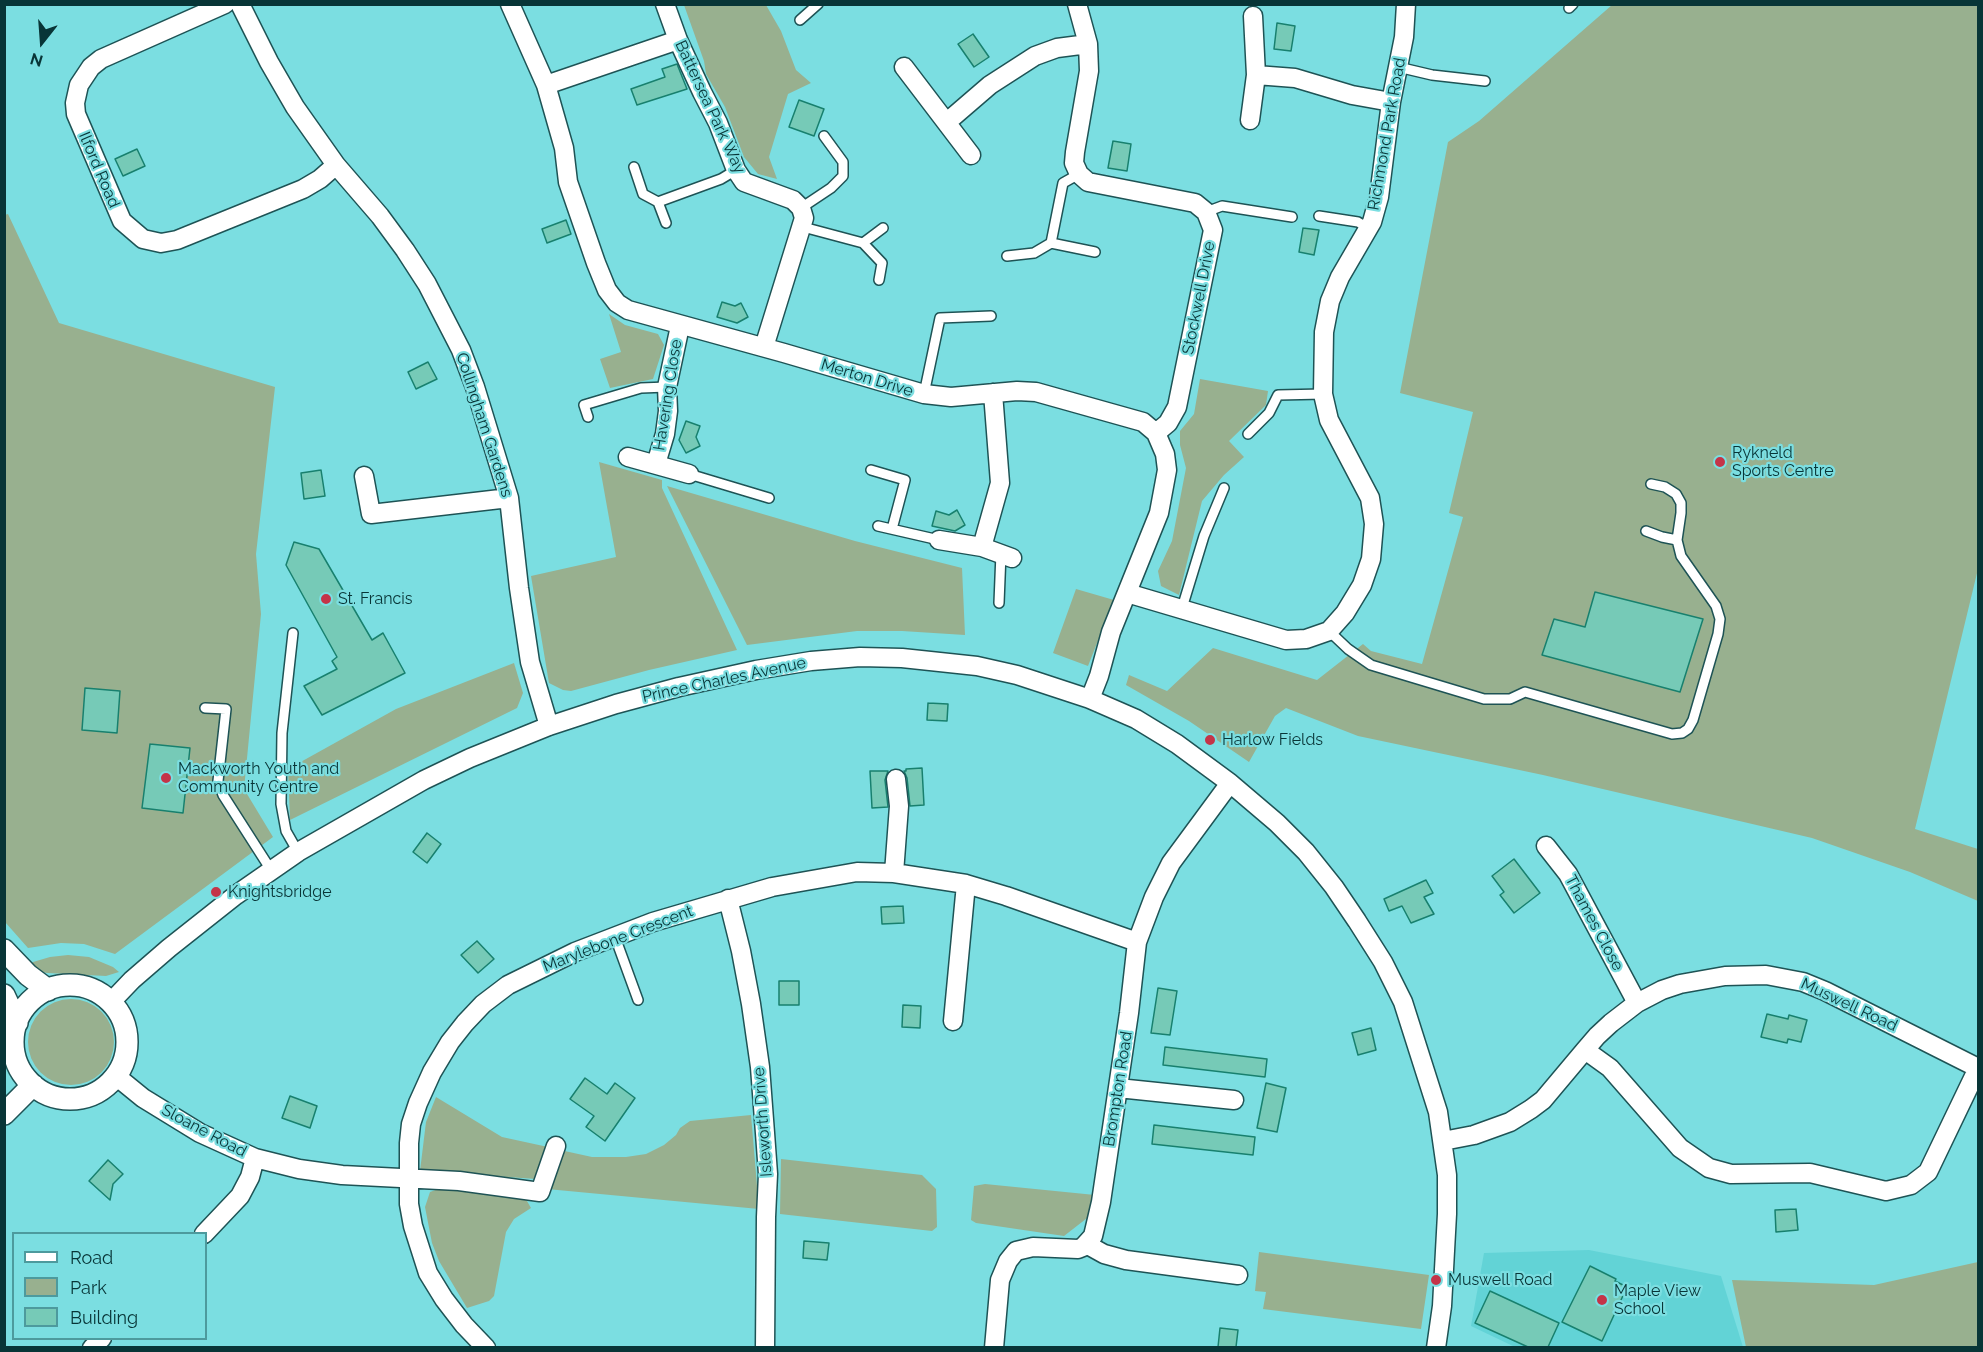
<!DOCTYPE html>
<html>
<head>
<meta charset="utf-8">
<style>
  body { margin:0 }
  #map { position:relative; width:1983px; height:1352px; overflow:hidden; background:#7bdee1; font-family:Raleway,sans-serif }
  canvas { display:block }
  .frame { position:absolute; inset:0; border:6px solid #083537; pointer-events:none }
  .legend { position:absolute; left:12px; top:1232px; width:195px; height:108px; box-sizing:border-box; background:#7bdee1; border:2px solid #4d9a9d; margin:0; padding:8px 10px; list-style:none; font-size:18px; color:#083537 }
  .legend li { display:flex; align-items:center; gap:12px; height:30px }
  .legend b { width:30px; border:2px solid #4d9a9d }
  .north { position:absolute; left:12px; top:12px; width:60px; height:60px; -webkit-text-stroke:4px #7bdee1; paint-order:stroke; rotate:197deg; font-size:16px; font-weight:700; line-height:24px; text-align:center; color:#083537 }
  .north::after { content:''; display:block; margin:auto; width:21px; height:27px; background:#083537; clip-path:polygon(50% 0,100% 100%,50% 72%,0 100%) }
</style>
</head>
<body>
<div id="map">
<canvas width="1983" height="1352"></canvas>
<div class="frame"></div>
<ul class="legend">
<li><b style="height:8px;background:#fff"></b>Road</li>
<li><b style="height:16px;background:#98b08f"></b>Park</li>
<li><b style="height:16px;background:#76cab7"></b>Building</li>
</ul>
<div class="north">N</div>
</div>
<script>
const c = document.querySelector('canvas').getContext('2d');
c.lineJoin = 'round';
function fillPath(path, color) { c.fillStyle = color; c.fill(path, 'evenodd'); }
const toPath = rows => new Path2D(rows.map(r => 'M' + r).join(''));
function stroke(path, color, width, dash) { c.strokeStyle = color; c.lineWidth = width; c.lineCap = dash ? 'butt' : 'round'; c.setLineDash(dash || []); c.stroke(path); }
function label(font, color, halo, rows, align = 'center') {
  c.font = font + ' Raleway,sans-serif'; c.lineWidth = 4.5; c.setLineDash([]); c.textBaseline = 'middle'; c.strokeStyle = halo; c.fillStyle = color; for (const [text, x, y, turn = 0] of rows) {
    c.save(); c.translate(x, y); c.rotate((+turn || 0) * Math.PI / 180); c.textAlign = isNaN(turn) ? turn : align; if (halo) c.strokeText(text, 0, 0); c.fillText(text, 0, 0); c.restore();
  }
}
fillPath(toPath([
  [1589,1250,1721,1276,1743,1347,1515,1347,1471,1326,1484,1253]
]), '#62d3d6');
fillPath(toPath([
  [684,5,766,5,781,31,796,70,811,83,788,94,769,157,777,179,758,174,744,157,725,107,706,74,704,61],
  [1612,5,1978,5,1978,569,1915,829,1978,849,1978,901,1910,872,1812,838,1543,775,1358,736,1286,708,1275,716,1249,762,1189,721,1126,685,1129,675,1167,691,1213,648,1317,680,1363,644,1371,651,1422,664,1463,517,1449,513,1473,412,1400,393,1448,142,1479,121],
  [8,214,59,323,275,387,256,554,261,614,244,789,273,837,115,954,84,944,61,943,28,948,5,922,4,215],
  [609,314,625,325,658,334,664,345,653,379,610,388,600,359,621,352],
  [1200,379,1268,391,1266,405,1229,441,1244,457,1224,475,1202,501,1179,595,1161,586,1158,571,1172,541,1186,468,1180,445,1180,431,1194,414],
  [599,462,662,480,662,488,737,650,649,670,571,691,563,690,549,683,531,576,616,557],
  [667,486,855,541,962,568,965,635,902,631,857,631,747,645],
  [1076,589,1114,600,1088,666,1053,653],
  [514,663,523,693,517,708,290,820,288,769,396,709],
  [68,955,89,957,113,967,119,972,106,976,47,973,37,971,30,965,33,962,50,957],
  '28 1042a43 43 0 1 1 86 0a43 43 0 1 1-86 0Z',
  [436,1097,502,1137,548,1147,536,1179,420,1171,426,1122],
  [751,1115,759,1209,547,1189,560,1150,592,1157,626,1157,646,1154,664,1145,676,1135,680,1128,690,1121],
  [781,1159,922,1175,936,1189,937,1227,932,1231,780,1214],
  [985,1184,1095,1195,1091,1215,1064,1236,976,1223,971,1220,974,1186],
  [438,1189,521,1195,527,1201,531,1208,514,1219,506,1232,494,1296,489,1301,467,1308,439,1261,432,1243,425,1207,430,1192],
  [1259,1252,1429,1275,1421,1329,1263,1309,1266,1292,1255,1291],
  [1978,1262,1978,1347,1746,1347,1732,1280,1874,1285]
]), '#98b08f');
const building = toPath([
  [1277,23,1295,26,1291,51,1274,49,1277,23],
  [973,34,989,57,974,67,958,44,973,34],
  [677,64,687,89,637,105,631,89,665,77,662,69,677,64],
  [799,100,824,109,814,136,789,127,799,100],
  [1113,141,1131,144,1127,171,1108,168,1113,141],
  [137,149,145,166,123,176,115,159,137,149],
  [566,220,571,234,547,243,542,229,566,220],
  [1303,228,1319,230,1314,255,1299,252,1303,228],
  [722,302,735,306,741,303,748,317,737,323,717,317,722,302],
  [428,362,437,379,416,389,408,372,428,362],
  [686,421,700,426,696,437,700,446,686,453,679,440,686,421],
  [321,470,325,496,304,499,301,473,321,470],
  [957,510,965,525,955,531,932,526,936,511,949,515,957,510],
  [294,542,319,549,372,640,383,633,405,673,322,715,304,686,337,669,332,661,337,657,286,565,294,542],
  [1595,592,1703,619,1680,692,1542,655,1554,619,1585,627,1595,592],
  [85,688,120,691,117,733,82,730,85,688],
  [928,703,948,704,947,721,927,720,928,703],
  [150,744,190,748,183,813,142,808,150,744],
  [922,768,924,805,910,806,907,778,904,771,906,771,906,769,922,768],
  [870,771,888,771,885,780,888,807,872,808,870,771],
  [427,833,441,844,427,863,413,852,427,833],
  [1514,859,1540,893,1514,913,1500,895,1504,892,1492,876,1514,859],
  [1426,880,1433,893,1424,897,1434,914,1411,923,1402,906,1389,911,1384,899,1426,880],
  [903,906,904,923,882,924,881,907,903,906],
  [477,941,494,959,478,973,461,955,477,941],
  [779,981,799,981,799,1005,779,1005,779,981],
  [1158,988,1177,991,1170,1035,1151,1033,1158,988],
  [903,1005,921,1006,920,1028,902,1027,903,1005],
  [1767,1014,1788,1019,1789,1015,1807,1020,1801,1042,1788,1039,1787,1043,1761,1037,1767,1014],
  [1371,1028,1376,1050,1358,1055,1352,1033,1371,1028],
  [1165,1047,1267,1059,1265,1077,1163,1065,1165,1047],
  [585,1078,607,1094,615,1083,635,1098,605,1141,586,1127,594,1116,570,1099,585,1078],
  [1266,1083,1286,1088,1277,1132,1257,1128,1266,1083],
  [290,1096,317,1106,310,1128,282,1118,290,1096],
  [1154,1125,1255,1137,1253,1155,1152,1144,1154,1125],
  [108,1160,123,1174,113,1184,110,1200,89,1181,108,1160],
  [1796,1209,1798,1230,1776,1232,1775,1210,1796,1209],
  [804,1241,829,1243,827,1260,803,1258,804,1241],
  [1590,1266,1616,1279,1615,1281,1627,1287,1602,1341,1562,1322,1590,1266],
  [1490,1291,1559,1323,1548,1347,1528,1347,1475,1323,1490,1291],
  [1220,1328,1238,1330,1236,1347,1218,1347,1220,1328]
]);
fillPath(building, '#76cab7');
stroke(building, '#18806e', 1.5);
const service = toPath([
  [1569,8,1573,4],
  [800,20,818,4],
  [1398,67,1432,75,1485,81],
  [634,167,643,194,658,202,721,179,736,170],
  [658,202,666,223],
  [801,208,831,188,843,176,843,162,824,136],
  [1206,212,1222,206,1292,217],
  [1319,216,1358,222,1368,228],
  [803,227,863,243,882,263,879,280],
  [863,243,883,228],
  [1051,243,1063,183,1079,174],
  [1007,256,1034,253,1051,243,1095,252],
  [924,394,940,318,991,316],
  [588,417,584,405,641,388,667,387],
  [1248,434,1269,413,1278,395,1323,394],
  [871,470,905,480,892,529],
  [689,474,769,498],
  [878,526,939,540],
  [1646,531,1662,537,1677,540],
  [999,603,1001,553],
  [1182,608,1204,536,1224,488],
  [1329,631,1348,649,1371,665,1484,699,1510,699,1525,692,1672,734,1682,733,1688,729,1693,720,1718,634,1720,619,1716,606,1681,556,1677,540,1681,513,1681,503,1676,494,1665,487,1651,484],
  [293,633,282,733,281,804,286,831,298,852],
  [205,708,226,709,218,781,223,795,271,870],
  [615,937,638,1000]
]);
const minor = toPath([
  [225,4,101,59,91,67,79,85,75,103,76,114,122,221,143,239,161,243,177,240,303,189,320,179,336,165],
  [240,4,269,62,295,107,336,165,380,216,405,250,427,284,461,350,475,387,509,498,519,588,530,662,549,726],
  [510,4,546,85,564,148,568,182,596,263,607,290,617,303,628,310,784,353,924,394,951,397,1017,391,1036,392,1143,422,1156,433,1165,454,1167,470,1159,513,1111,632,1099,676,1090,699],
  [665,4,678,40,702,92,718,123,736,170,744,182,793,200,801,208,804,218,764,347],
  [1077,4,1088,44,1089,71,1075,152,1074,163,1079,174,1088,182,1195,203,1206,212,1213,230,1177,407,1168,423,1156,433],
  [904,67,971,155],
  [1256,75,1295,78,1352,95,1391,102],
  [546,85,678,40],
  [1250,120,1256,75,1253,16],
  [947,122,990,85,1035,56,1057,48,1088,44],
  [628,457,689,474],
  [656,464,665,434,668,411,667,387,680,326],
  [364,476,371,514,509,498],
  [939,540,982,547,1012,558],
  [982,547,1000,483,993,393],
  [1127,593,1286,640,1306,639,1329,631,1345,613,1362,585,1371,559,1374,524,1370,498,1329,420,1323,394,1324,332,1330,301,1340,277,1372,222,1379,197,1391,102,1404,37,1406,4],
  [1546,846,1568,874,1637,1003],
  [894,873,899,806,896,779],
  [728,899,741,951,751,1004,760,1067,765,1133,768,1174,766,1217,765,1348],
  [111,1002,132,980,169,948,236,895,298,852,424,780,470,758,549,726,616,704,679,687,756,670,811,661,860,657,902,658,977,666,1017,675,1090,699,1136,719,1177,744,1230,783,1277,823,1306,852,1334,887,1357,921,1383,962,1403,1002,1438,1112,1447,1175,1447,1214,1442,1306,1436,1348],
  [953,1021,966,884],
  [116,1076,143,1098,200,1133,255,1158,299,1169,342,1175,459,1181,540,1192,556,1146],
  [1118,1088,1234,1100],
  [1443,1141,1474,1135,1510,1122,1531,1109,1543,1100,1585,1050,1597,1036,1611,1023,1637,1003,1662,990,1680,984,1725,976,1766,975,1803,982,1825,991,1978,1068,1928,1172,1911,1185,1886,1191,1810,1173,1731,1174,1709,1168,1680,1148,1610,1068,1585,1050],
  [204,1234,240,1196,250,1177,255,1158],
  [1086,1244,1104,1254,1126,1260,1238,1275],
  [92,1348,102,1338],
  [486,1348,464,1325,444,1299,428,1273,413,1226,409,1204,409,1143,411,1124,418,1103,432,1072,450,1042,465,1023,483,1004,508,985,575,952,653,922,772,887,857,872,894,873,966,884,1006,896,1137,942],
  [994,1348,1000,1280,1008,1261,1016,1251,1033,1247,1078,1249,1083,1247,1093,1236,1101,1202,1129,1013,1137,942,1154,897,1171,863,1230,783]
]);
const tertiary = toPath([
  [4,950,28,975,48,990],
  '13 1042a57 57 0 1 1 114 0a57 57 0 1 1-114 0Z',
  [4,995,17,1023],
  [4,1114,33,1085]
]);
stroke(service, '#1e5355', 12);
stroke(minor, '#1e5355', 21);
stroke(tertiary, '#1e5355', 24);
stroke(service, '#fff', 9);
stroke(minor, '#fff', 18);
stroke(tertiary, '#fff', 21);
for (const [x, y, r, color] of [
  [1720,462,6,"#c43448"],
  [326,599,6,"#c43448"],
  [1210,740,6,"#c43448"],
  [166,778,6,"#c43448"],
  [216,892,6,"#c43448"],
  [1436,1280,6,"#c43448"],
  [1602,1300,6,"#c43448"]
]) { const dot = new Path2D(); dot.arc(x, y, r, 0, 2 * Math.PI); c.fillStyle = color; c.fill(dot); stroke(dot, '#7bdee1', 2); }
label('16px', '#083537', '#7bdee1', [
  ["Battersea Park Way",710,107,65],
  ["Richmond Park Road",1387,134,-80],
  ["Ilford Road",99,170,67],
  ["Stockwell Drive",1199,298,-79],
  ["Merton Drive",867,378,17],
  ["Havering Close",668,395,-81],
  ["Collingham Gardens",484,425,72],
  ["Prince Charles Avenue",724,680,-12],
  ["Thames Close",1594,923,62],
  ["Marylebone Crescent",618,939,-21],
  ["Muswell Road",1849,1005,25],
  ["Brompton Road",1118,1089,-81],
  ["Isleworth Drive",763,1122,-94],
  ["Sloane Road",204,1131,28]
]);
label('16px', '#083537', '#7bdee1', [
  ["Rykneld",1732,453],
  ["Sports Centre",1732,471],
  ["St. Francis",338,599],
  ["Harlow Fields",1222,740],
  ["Mackworth Youth and",178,769],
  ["Community Centre",178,787],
  ["Knightsbridge",228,892],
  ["Muswell Road",1448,1280],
  ["Maple View",1614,1291],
  ["School",1614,1309]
], 'left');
</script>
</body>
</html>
